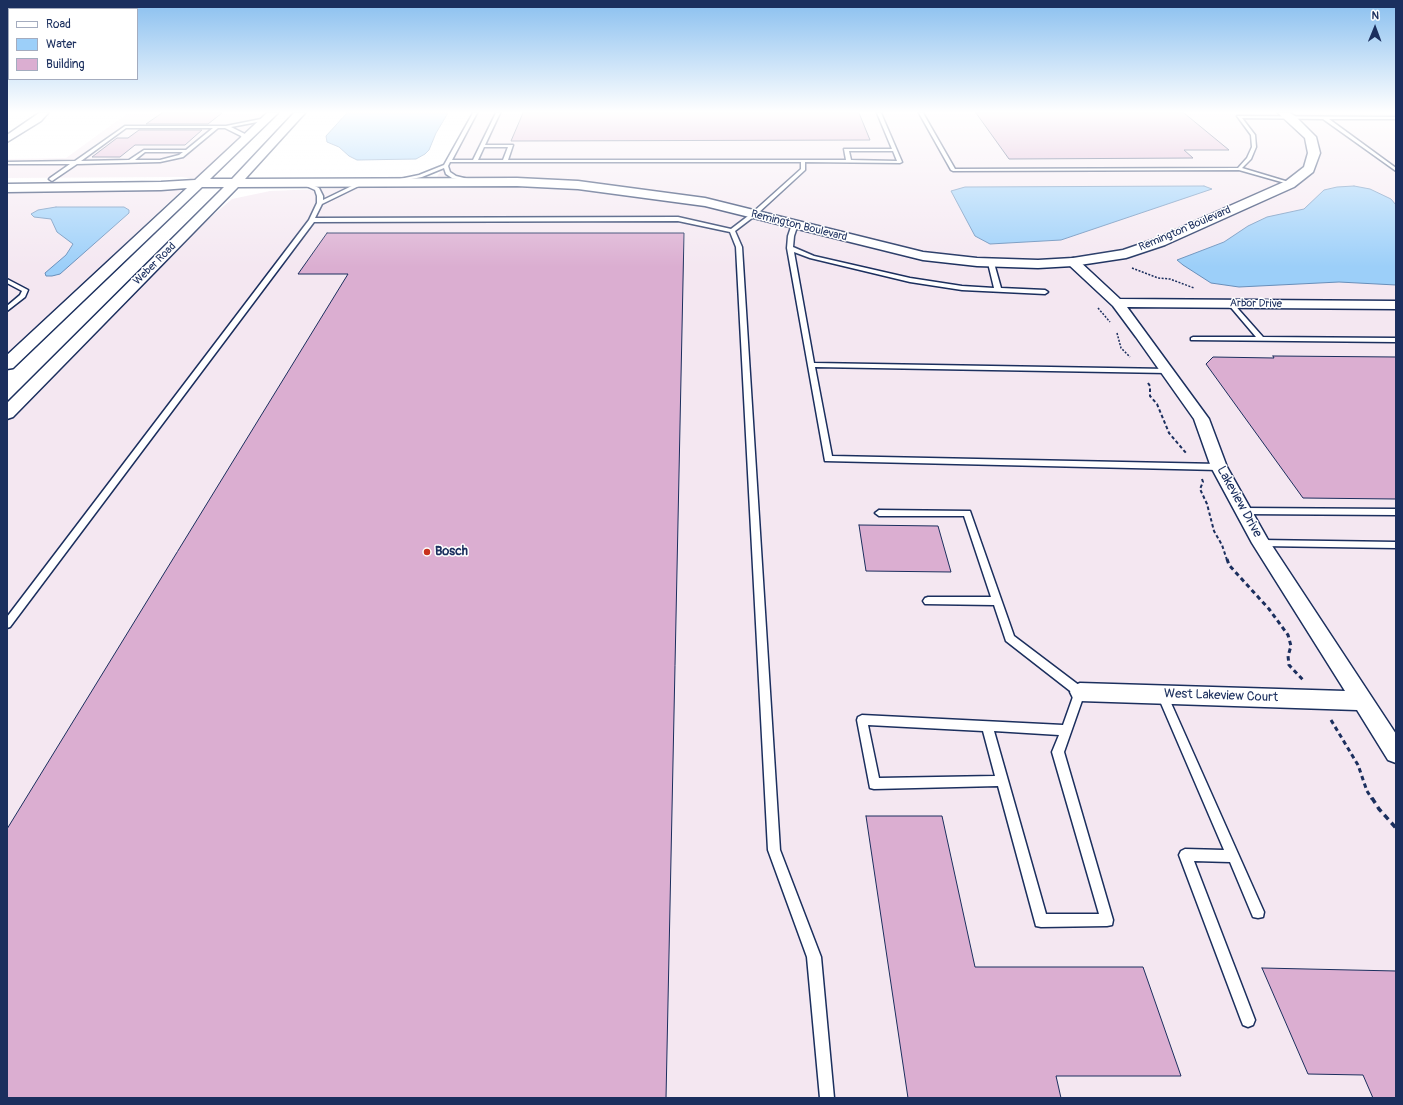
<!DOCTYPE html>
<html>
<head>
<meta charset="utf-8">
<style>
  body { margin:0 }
  #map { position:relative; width:1403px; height:1105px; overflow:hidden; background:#fff; font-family:Pangolin,sans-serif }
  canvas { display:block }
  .frame { position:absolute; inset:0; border:8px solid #1b2f5e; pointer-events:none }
  .legend { position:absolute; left:8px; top:8px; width:130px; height:72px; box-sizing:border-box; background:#fff; border:1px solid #a4acbf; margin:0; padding:5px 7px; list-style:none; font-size:12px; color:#1b2f5e }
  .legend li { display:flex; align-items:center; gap:8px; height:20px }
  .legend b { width:20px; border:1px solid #a4acbf }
  .north { position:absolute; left:1355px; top:8px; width:40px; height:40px; -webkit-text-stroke:3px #fff; paint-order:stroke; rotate:1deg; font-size:11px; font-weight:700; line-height:16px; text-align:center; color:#1b2f5e }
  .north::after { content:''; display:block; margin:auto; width:14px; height:18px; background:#1b2f5e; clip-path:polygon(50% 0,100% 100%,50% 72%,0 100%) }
</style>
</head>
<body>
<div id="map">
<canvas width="1403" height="1105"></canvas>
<div class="frame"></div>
<ul class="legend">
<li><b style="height:5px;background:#fff"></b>Road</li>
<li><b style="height:11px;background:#9ccff9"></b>Water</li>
<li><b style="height:11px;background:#dbaed1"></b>Building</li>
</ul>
<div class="north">N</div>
</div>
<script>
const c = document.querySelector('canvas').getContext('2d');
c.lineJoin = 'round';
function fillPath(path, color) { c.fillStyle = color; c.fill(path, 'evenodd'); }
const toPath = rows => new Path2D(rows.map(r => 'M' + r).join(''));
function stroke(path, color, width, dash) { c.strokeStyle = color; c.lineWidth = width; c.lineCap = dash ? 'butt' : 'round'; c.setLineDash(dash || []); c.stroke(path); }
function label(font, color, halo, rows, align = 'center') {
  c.font = font + ' Pangolin,sans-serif'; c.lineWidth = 3; c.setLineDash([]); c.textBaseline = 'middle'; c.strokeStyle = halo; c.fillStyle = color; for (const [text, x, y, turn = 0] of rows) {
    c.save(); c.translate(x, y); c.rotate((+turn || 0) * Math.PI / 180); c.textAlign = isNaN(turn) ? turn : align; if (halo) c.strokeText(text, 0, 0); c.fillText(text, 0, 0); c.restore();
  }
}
fillPath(toPath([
  [128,113,269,113,200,180,182,177,7,178,7,159,66,158],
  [473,113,1396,113,1396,1098,7,1098,7,415,197,229,232,199,270,191,372,187,437,177],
  [182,190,7,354,7,191]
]), '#f4e7f1');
const water = toPath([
  [347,113,448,113,436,133,429,150,425,154,416,159,357,160,349,156,339,147,327,142,326,136,347,113],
  [1204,186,1212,189,1061,240,990,244,975,236,951,191,965,187,1204,186],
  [1354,186,1370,189,1391,199,1396,205,1396,285,1339,282,1239,287,1211,283,1183,265,1177,260,1224,242,1248,226,1267,217,1304,209,1324,190,1337,187,1354,186],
  [56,207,124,207,129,210,129,213,60,274,52,276,46,276,45,273,66,255,73,244,57,232,51,219,34,217,31,214,38,210,56,207]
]);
fillPath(water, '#9ccff9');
stroke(water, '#688fbb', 1);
const building = toPath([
  [162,113,222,113,208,124,146,124,162,113],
  [523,113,859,113,870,140,511,141,523,113],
  [976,113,1184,113,1229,150,1184,150,1193,158,1009,159,976,113],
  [139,130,202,130,185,145,135,145,120,157,92,157,117,138,128,138,139,130],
  [327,233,684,233,666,1098,7,1098,7,829,348,274,298,274,327,233],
  [1273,356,1396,357,1396,499,1303,498,1206,364,1213,357,1274,358,1273,356],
  [859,525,938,526,951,572,866,571,859,525],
  [866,816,942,816,975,967,1143,967,1181,1076,1056,1076,1061,1098,908,1098,866,816],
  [1262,968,1396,971,1396,1098,1373,1098,1363,1075,1308,1074,1262,968]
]);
fillPath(building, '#dbaed1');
stroke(building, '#1b2f5e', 1);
const lane = toPath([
  [473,113,477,113,452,160,473,160,496,113,500,113,485,145,513,145,508,160,846,160,844,149,892,149,877,113,881,113,902,162,900,163,805,162,805,170,756,215,735,231,742,247,780,850,821,957,834,1098,820,1098,807,957,768,850,736,247,730,232,678,221,314,222,10,627,7,628,7,617,309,220,317,203,317,196,315,190,302,184,302,182,306,182,319,188,323,196,323,200,360,182,365,183,322,204,315,218,678,217,731,229,752,213,801,169,801,162,450,162,448,166,450,172,456,176,472,180,472,182,452,178,446,174,444,168,422,177,395,182,395,180,419,175,444,165,473,113],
  [484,147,508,147,503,160,478,160,484,147],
  [849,151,893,151,897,161,851,160,849,151],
  [919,113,923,113,955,169,1238,168,1247,158,1252,147,1251,135,1237,116,1396,117,1396,119,1329,119,1396,168,1396,171,1323,119,1242,118,1255,135,1256,147,1251,159,1242,168,1292,183,1292,185,1239,170,953,171,951,170,919,113],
  [266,118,268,120,231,127,245,134,247,140,243,140,241,136,225,128,218,128,183,157,160,162,77,164,52,181,49,179,50,178,70,164,7,164,7,162,75,161,125,126,226,126,266,118],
  [126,128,213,128,186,150,144,150,129,160,81,161,126,128],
  [145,152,183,152,179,155,160,160,135,160,145,152],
  [795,222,798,224,794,236,793,247,814,256,910,278,962,286,994,288,988,263,991,261,994,263,1001,288,1045,290,1048,292,1045,294,962,290,910,282,810,258,794,252,814,363,1168,369,1172,371,1168,373,815,367,832,456,1219,464,1223,467,1219,470,825,461,787,248,788,236,792,224,795,222],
  [7,279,28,290,25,297,7,311,7,306,20,295,22,291,7,283,7,279],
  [1230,301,1232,302,1263,337,1396,338,1396,342,1191,340,1191,338,1193,337,1256,337,1228,304,1228,302,1230,301],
  [1243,508,1396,509,1396,515,1243,514,1239,511,1243,508],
  [879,510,970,511,1014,636,1084,689,1085,692,1064,752,1113,920,1112,925,1107,926,1041,927,1036,926,998,786,874,789,870,788,857,720,858,717,862,715,1063,725,1074,694,1006,641,994,605,925,604,923,601,925,598,928,597,991,597,964,516,879,516,875,513,879,510],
  [868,725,983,731,995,776,879,778,868,725],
  [994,731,1059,735,1052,752,1099,914,1046,914,994,731],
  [1261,540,1396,542,1396,548,1261,546,1257,543,1261,540],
  [1162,689,1166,691,1167,694,1264,912,1263,917,1258,918,1253,917,1230,862,1194,861,1255,1020,1253,1025,1248,1027,1243,1025,1241,1020,1179,855,1181,851,1185,849,1224,850,1157,694,1158,691,1162,689]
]);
const street = toPath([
  [39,113,48,113,41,121,7,142,7,135,39,113],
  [1073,258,1077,259,1120,299,1396,301,1396,309,1127,307,1209,419,1227,467,1267,538,1396,734,1396,763,1388,760,1357,710,1080,701,1073,698,1070,692,1073,686,1080,683,1345,691,1252,543,1211,467,1194,419,1136,337,1113,306,1069,265,1067,262,1069,259,1073,258]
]);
const secondary = toPath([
  [267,113,278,113,210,179,232,179,294,113,305,113,245,179,517,178,578,181,705,198,923,252,977,258,1038,260,1073,258,1123,250,1155,239,1286,181,1304,167,1308,153,1305,138,1278,113,1290,113,1295,116,1316,137,1320,153,1313,172,1294,187,1165,245,1126,258,1073,266,1038,268,977,266,923,260,705,206,578,189,517,186,238,187,13,417,7,419,7,403,224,187,202,187,13,368,7,369,7,355,187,188,161,190,7,192,7,184,161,182,195,180,267,113]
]);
stroke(lane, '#1b2f5e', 3);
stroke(street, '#1b2f5e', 3);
stroke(secondary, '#1b2f5e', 3);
stroke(toPath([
  [1132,268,1158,278,1170,279,1194,288],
  [1098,308,1110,322],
  [1117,333,1121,348,1130,357]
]), '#1b2f5e', 1.5, [2, 1.5]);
stroke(toPath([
  [1148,383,1150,386,1150,396,1157,404,1169,433,1186,453],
  [1202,479,1203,482,1200,489,1207,504,1214,531,1222,545,1227,560]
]), '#1b2f5e', 2, [3.5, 2.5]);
stroke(toPath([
  [1227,559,1229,565,1269,609,1288,635,1291,646,1288,656,1289,665,1303,680],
  [1331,720,1358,765,1367,791,1372,799]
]), '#1b2f5e', 3, [4.5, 3.5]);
stroke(toPath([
  [1372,798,1379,809,1396,828]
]), '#1b2f5e', 3.5, [6, 4.5]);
fillPath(lane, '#fff');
fillPath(street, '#fff');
fillPath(secondary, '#fff');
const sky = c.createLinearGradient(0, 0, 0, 267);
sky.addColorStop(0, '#89bfef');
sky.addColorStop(0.42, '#fff');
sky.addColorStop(1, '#ffffff00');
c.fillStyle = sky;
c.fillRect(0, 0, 1403, 267);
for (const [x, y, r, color] of [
  [427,552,4,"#c8321e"]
]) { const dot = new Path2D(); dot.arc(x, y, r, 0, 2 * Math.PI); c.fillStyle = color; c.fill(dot); stroke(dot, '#fff', 1.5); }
label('11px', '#1b2f5e', '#fff', [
  ["Remington Boulevard",799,226,14],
  ["Remington Boulevard",1185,229,-23],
  ["Weber Road",155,264,-45],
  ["Arbor Drive",1256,304,1]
]);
label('13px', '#1b2f5e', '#fff', [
  ["Lakeview Drive",1239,502,61],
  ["West Lakeview Court",1221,696,2]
]);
label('bold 13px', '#1b2f5e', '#fff', [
  ["Bosch",435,552]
], 'left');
</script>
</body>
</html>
